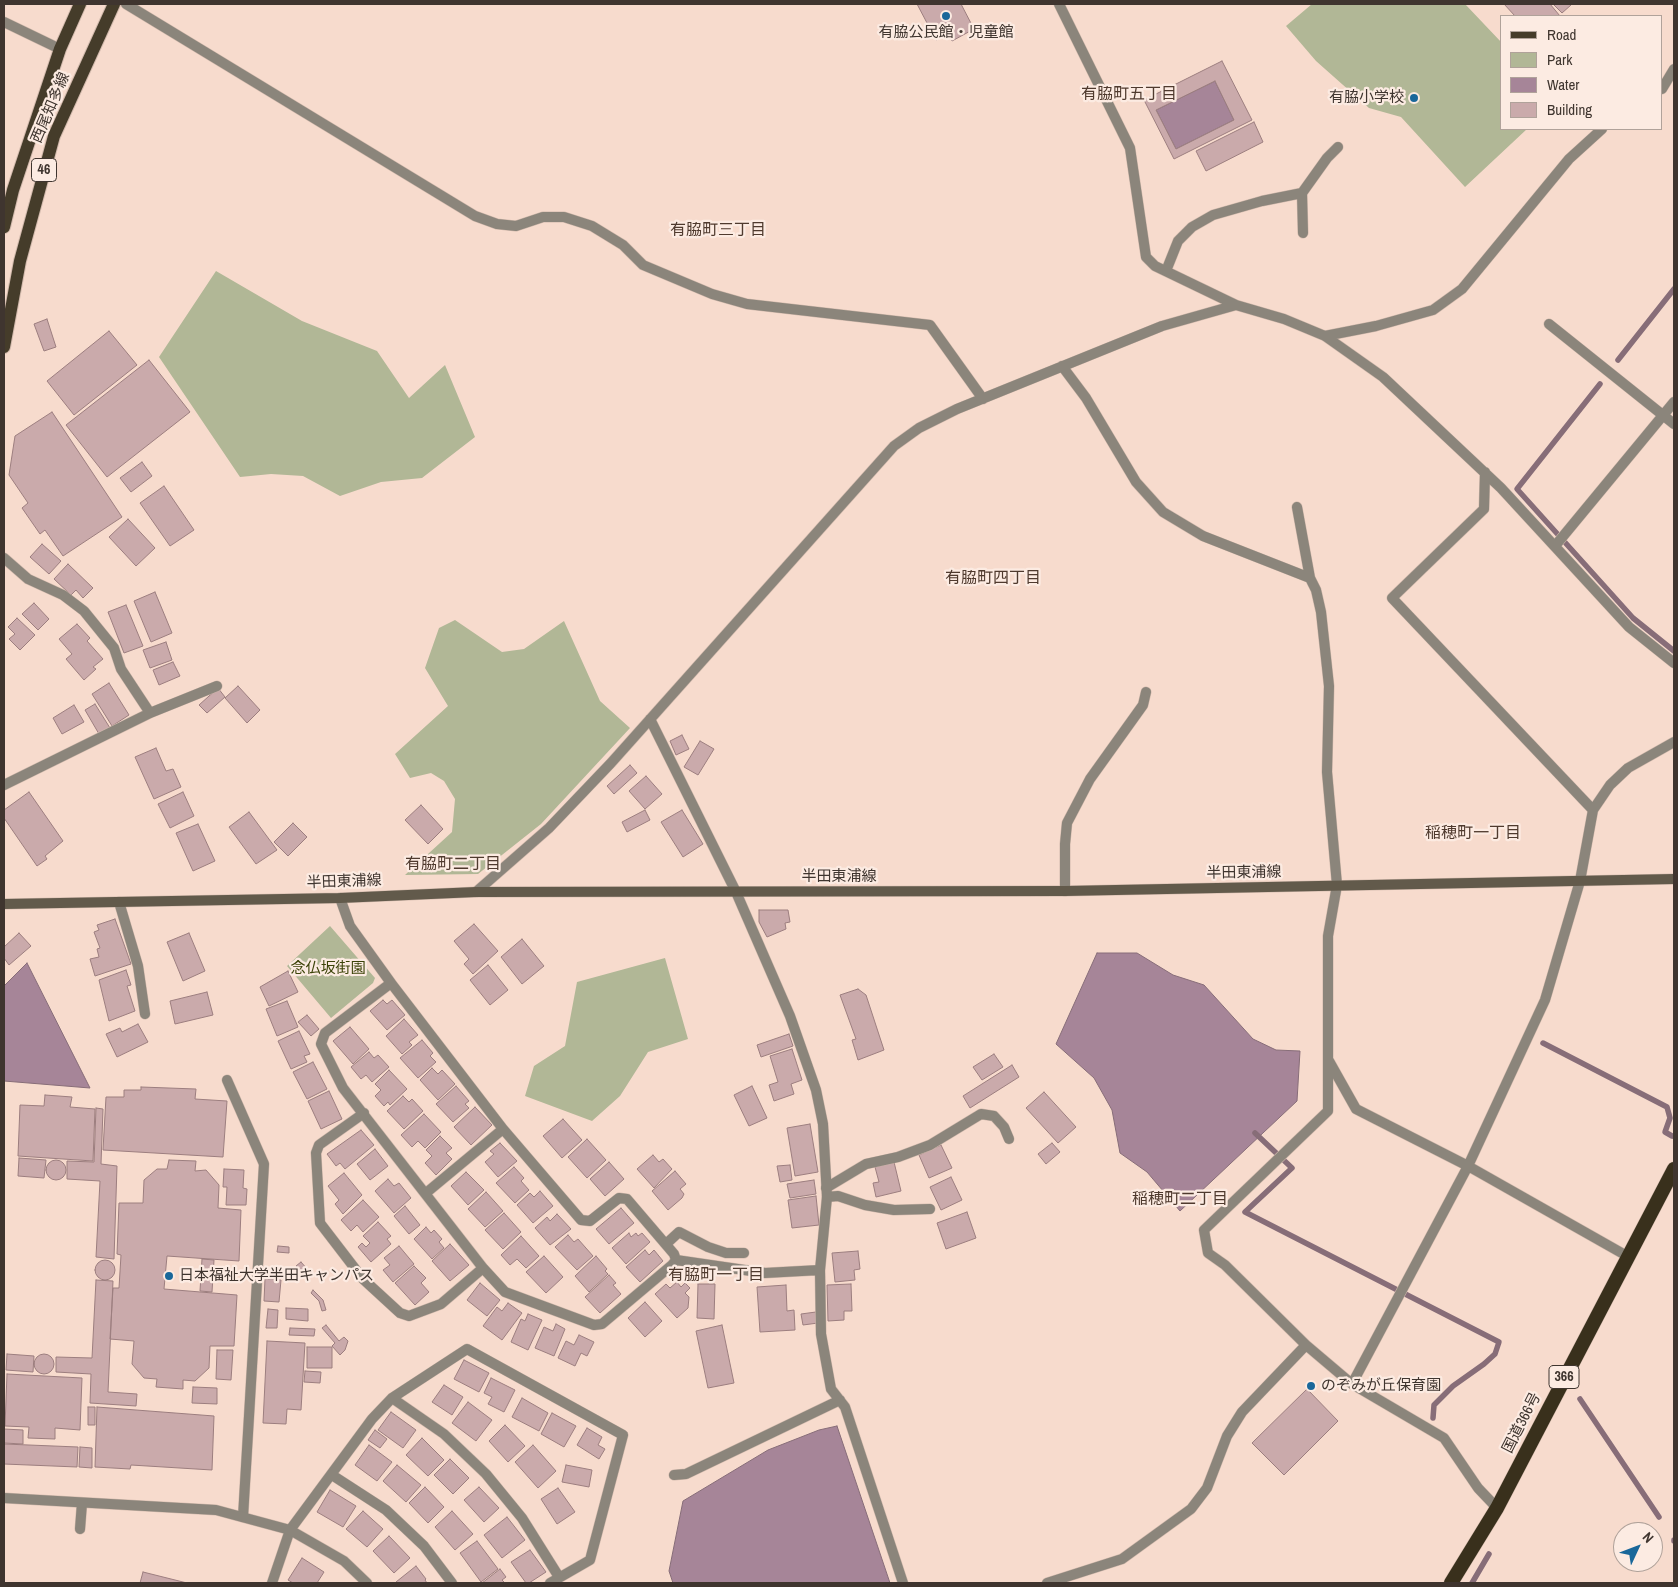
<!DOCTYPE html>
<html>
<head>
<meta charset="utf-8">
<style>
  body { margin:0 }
  #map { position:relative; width:1678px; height:1587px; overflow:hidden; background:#f7dbcd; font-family:"Archivo Narrow",sans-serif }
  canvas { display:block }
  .frame { position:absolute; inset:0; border:5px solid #3f352f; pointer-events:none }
  .legend { position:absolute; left:1500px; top:15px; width:162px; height:115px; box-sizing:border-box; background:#fcebe2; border:1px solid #b0a29a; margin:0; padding:6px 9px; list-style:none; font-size:15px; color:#3f352f }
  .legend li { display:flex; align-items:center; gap:10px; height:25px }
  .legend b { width:25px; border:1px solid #b0a29a }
  .north { position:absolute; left:1613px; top:1522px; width:50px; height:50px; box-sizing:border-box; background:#fcebe2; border:1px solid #b0a29a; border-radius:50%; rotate:47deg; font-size:14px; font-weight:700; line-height:20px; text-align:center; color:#3f352f }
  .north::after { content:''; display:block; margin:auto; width:18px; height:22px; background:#19679a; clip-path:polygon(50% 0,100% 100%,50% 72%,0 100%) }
</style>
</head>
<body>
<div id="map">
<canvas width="1678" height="1587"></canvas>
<div class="frame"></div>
<ul class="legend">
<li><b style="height:6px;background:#453c2a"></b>Road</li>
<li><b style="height:14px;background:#b1b796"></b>Park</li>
<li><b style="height:14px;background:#a68598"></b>Water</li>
<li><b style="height:14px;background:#caaaab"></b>Building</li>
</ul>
<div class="north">N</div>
</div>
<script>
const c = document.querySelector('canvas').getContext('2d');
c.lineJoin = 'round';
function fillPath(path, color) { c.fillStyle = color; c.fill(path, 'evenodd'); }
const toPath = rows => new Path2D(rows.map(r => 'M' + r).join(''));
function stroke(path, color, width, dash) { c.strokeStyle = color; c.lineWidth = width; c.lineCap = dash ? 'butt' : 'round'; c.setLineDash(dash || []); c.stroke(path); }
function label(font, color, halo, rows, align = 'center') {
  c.font = font + ' "Archivo Narrow","Noto Sans JP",sans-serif'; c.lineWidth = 4.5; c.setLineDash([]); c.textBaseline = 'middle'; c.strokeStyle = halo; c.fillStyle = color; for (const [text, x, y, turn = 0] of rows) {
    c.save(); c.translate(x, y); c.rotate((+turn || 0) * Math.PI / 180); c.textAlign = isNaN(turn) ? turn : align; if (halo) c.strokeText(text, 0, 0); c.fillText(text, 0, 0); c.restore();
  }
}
fillPath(toPath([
  [1312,4,1465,4,1502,43,1502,129,1527,129,1465,187,1401,117,1369,108,1316,61,1286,26],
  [216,271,302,321,377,351,409,398,445,365,475,437,422,478,381,482,340,496,303,476,271,474,240,477,159,357],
  [455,620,502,652,524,649,564,621,600,701,630,728,541,824,478,874,405,875,452,832,455,799,444,781,431,773,410,778,395,754,448,706,425,668,439,628],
  [330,926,375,978,373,983,331,1018,287,966],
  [665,958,688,1039,648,1052,620,1096,592,1121,525,1096,534,1066,565,1046,577,982]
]), '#b1b796');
const water = toPath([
  [1215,81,1234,120,1176,149,1156,110,1215,81],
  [1097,953,1137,953,1173,975,1204,985,1253,1039,1276,1050,1300,1051,1297,1101,1180,1211,1147,1172,1120,1153,1112,1110,1094,1078,1056,1044,1097,953],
  [27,963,90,1088,4,1081,4,986,27,963],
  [837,1426,890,1583,673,1583,669,1571,683,1501,768,1450,819,1430,837,1426]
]);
fillPath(water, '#a68598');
stroke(water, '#876d78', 1);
stroke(toPath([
  [1618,360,1674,289],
  [1600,384,1517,489,1633,618,1674,651],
  [1543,1043,1667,1107,1670,1118,1665,1132,1672,1136],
  [1255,1133,1292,1168,1245,1212,1499,1342,1495,1354,1484,1364,1453,1386,1434,1405,1433,1418],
  [1580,1399,1659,1517],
  [1674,1540,1674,1541],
  [1472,1583,1489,1554]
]), '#876d78', 5.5);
const building = toPath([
  [917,4,961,4,974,29,952,41,948,34,936,40,917,4],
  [1504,4,1550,4,1560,16,1515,16,1504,4],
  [1553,4,1570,4,1571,5,1562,13,1553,4],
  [1222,61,1252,120,1174,159,1144,100,1222,61],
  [1215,81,1234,120,1176,149,1156,110,1215,81],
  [1254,122,1263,142,1206,171,1196,151,1254,122],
  [47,319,56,347,44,351,34,324,47,319],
  [109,331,137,365,74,415,47,381,109,331],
  [149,360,190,412,107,477,66,425,149,360],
  [52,412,122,517,63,556,45,530,40,534,22,508,28,503,9,475,15,436,52,412],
  [142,462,152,476,131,492,120,478,142,462],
  [164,486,194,530,170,546,140,503,164,486],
  [128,519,155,548,136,566,109,537,128,519],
  [42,544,61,561,49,574,30,557,42,544],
  [68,564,93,588,83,598,76,590,71,595,54,579,68,564],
  [155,592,172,633,151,642,134,601,155,592],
  [34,603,49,619,38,630,22,614,34,603],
  [126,605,143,646,124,653,108,612,126,605],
  [17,618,35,635,20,650,9,639,15,634,8,627,17,618],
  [77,624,90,638,87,641,103,659,93,667,96,669,84,680,66,659,72,654,59,639,77,624],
  [166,642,172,660,150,668,143,650,166,642],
  [173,662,180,676,159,685,153,670,173,662],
  [109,683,129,715,112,726,92,694,109,683],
  [238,686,260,710,247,723,225,698,238,686],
  [218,688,225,697,207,713,199,705,218,688],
  [95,704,110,728,99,734,85,710,95,704],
  [74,705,84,722,62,734,53,718,74,705],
  [682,735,689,749,676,755,670,741,682,735],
  [700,741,714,749,698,775,684,767,700,741],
  [156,748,166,771,173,769,181,787,154,799,135,757,156,748],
  [630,765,637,773,614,794,607,786,630,765],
  [646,776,662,794,645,809,629,791,646,776],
  [29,792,63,841,45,856,47,859,37,866,4,818,4,810,29,792],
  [183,792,194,816,170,828,158,804,183,792],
  [421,805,443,829,428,844,405,820,421,805],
  [645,810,650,820,627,832,622,822,645,810],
  [682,810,703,844,683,857,661,822,682,810],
  [249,812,277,850,256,864,229,827,249,812],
  [293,823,307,837,288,856,274,842,293,823],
  [198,824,215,861,193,871,176,833,198,824],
  [759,910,788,910,790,922,785,923,786,929,767,937,759,922,759,910],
  [115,919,131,964,95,976,90,959,99,957,97,949,100,948,94,932,99,930,97,925,115,919],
  [474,924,498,951,473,974,464,964,469,959,454,941,474,924],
  [19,933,31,946,9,965,4,958,4,947,19,933],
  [189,933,205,971,183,981,167,942,189,933],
  [522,939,544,966,522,984,501,957,522,939],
  [488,965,508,990,490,1005,470,980,488,965],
  [126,970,131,985,127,986,135,1011,109,1021,99,980,126,970],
  [288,971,298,992,269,1006,260,987,288,971],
  [858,989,866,995,884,1050,858,1060,852,1040,856,1039,840,995,858,989],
  [207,992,213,1015,175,1024,170,1001,207,992],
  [383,1000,387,1004,392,1000,405,1015,387,1030,370,1011,383,1000],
  [287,1001,298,1027,277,1036,266,1009,287,1001],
  [307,1015,319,1029,311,1036,298,1022,307,1015],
  [404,1019,418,1035,409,1042,412,1045,402,1054,386,1036,404,1019],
  [138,1024,148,1042,117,1057,106,1034,120,1028,122,1032,138,1024],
  [350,1027,369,1049,353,1064,333,1041,350,1027],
  [299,1031,310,1054,304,1056,307,1062,291,1069,278,1041,299,1031],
  [789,1034,793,1046,761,1057,757,1045,789,1034],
  [422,1040,433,1053,430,1056,436,1062,418,1078,400,1058,422,1040],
  [792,1049,802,1080,791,1084,794,1094,774,1101,769,1085,778,1082,770,1056,792,1049],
  [369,1052,374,1058,378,1055,389,1067,372,1082,366,1075,361,1079,351,1067,369,1052],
  [994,1054,1003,1067,982,1080,973,1067,994,1054],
  [313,1062,327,1089,307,1099,293,1072,313,1062],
  [1012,1065,1019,1077,970,1108,963,1096,1012,1065],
  [432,1068,438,1074,442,1070,455,1084,438,1100,420,1080,432,1068],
  [389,1070,407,1089,390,1105,388,1102,384,1106,375,1096,381,1090,375,1084,389,1070],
  [456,1086,469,1101,465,1104,469,1108,453,1122,436,1104,456,1086],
  [752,1086,767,1118,749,1126,734,1095,752,1086],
  [141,1087,196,1089,195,1099,227,1101,223,1157,103,1150,106,1097,124,1097,124,1090,141,1090,141,1087],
  [329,1091,342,1119,321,1129,308,1101,329,1091],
  [1044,1092,1076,1127,1058,1143,1026,1108,1044,1092],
  [45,1095,72,1097,70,1107,95,1109,93,1161,18,1156,20,1105,44,1106,45,1095],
  [403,1096,409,1102,412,1099,423,1111,404,1129,387,1111,403,1096],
  [475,1107,492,1125,471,1145,454,1127,475,1107],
  [96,1108,103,1109,101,1164,117,1166,114,1259,96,1257,100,1181,67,1179,67,1161,94,1162,96,1108],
  [424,1114,441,1132,425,1148,418,1141,412,1147,401,1135,424,1114],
  [563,1119,582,1140,562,1158,543,1136,563,1119],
  [810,1124,818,1172,795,1176,787,1128,810,1124],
  [361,1130,374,1145,345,1169,340,1163,336,1166,327,1154,361,1130],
  [440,1136,452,1148,446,1153,452,1159,436,1175,425,1163,432,1156,426,1150,440,1136],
  [587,1139,606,1160,587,1178,568,1157,587,1139],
  [500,1143,517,1161,498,1177,485,1162,494,1154,490,1151,500,1143],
  [1052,1143,1060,1152,1046,1164,1038,1154,1052,1143],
  [941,1145,952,1168,929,1178,919,1155,941,1145],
  [375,1149,388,1166,370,1180,357,1164,375,1149],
  [653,1155,659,1162,663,1159,672,1169,654,1188,637,1169,653,1155],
  [19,1158,46,1160,44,1178,18,1176,19,1158],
  '46 1170a10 10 0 1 1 20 0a10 10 0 1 1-20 0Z',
  [169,1160,196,1161,195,1171,206,1170,219,1185,218,1208,241,1210,239,1261,167,1256,164,1289,237,1295,234,1346,210,1346,209,1368,195,1381,183,1380,183,1389,156,1387,157,1379,144,1378,132,1364,134,1341,110,1339,113,1288,119,1288,121,1255,117,1254,119,1203,143,1203,144,1180,157,1169,167,1169,169,1160],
  [609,1162,624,1179,605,1196,590,1179,609,1162],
  [894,1162,901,1191,876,1197,873,1183,879,1182,875,1167,894,1162],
  [790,1165,792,1180,780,1182,777,1166,790,1165],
  [514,1167,524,1178,521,1181,529,1190,515,1203,496,1183,514,1167],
  [224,1169,244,1170,243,1188,247,1189,246,1205,226,1205,227,1187,223,1187,224,1169],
  [675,1171,686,1184,680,1189,684,1194,682,1198,668,1210,652,1191,675,1171],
  [466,1172,484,1190,468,1205,451,1186,466,1172],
  [344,1173,362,1195,343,1214,335,1204,339,1200,328,1186,344,1173],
  [951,1177,962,1200,941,1210,930,1187,951,1177],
  [388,1179,394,1186,399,1183,411,1198,394,1213,375,1191,388,1179],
  [814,1180,816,1194,790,1198,787,1184,814,1180],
  [540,1191,553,1206,533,1223,517,1205,530,1193,534,1197,540,1191],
  [486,1192,503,1211,485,1227,468,1209,486,1192],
  [816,1196,819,1225,792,1228,788,1200,816,1196],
  [363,1200,379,1217,363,1232,357,1225,351,1231,341,1220,363,1200],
  [405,1206,420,1225,409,1234,394,1216,405,1206],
  [621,1208,634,1223,609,1244,596,1229,621,1208],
  [967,1212,976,1238,946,1249,937,1223,967,1212],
  [504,1213,521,1232,503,1249,485,1230,504,1213],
  [557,1214,571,1229,550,1245,535,1228,547,1217,550,1221,557,1214],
  [378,1222,391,1236,387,1239,391,1244,371,1262,358,1247,362,1243,366,1247,370,1243,363,1236,378,1222],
  [426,1227,431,1233,434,1230,442,1239,439,1242,444,1248,432,1259,414,1239,426,1227],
  [629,1233,631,1237,636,1233,638,1236,642,1233,650,1242,626,1264,612,1248,629,1233],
  [568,1235,574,1242,578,1239,593,1256,577,1270,555,1247,568,1235],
  [521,1236,539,1256,526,1268,517,1259,510,1265,501,1255,521,1236],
  [450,1244,469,1265,450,1281,432,1261,450,1244],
  [278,1246,289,1247,289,1253,277,1252,278,1246],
  [399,1246,414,1264,393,1282,383,1270,390,1265,384,1258,399,1246],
  [645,1250,649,1255,654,1250,663,1261,640,1282,626,1267,645,1250],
  [858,1251,860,1269,854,1270,855,1280,835,1282,832,1253,858,1251],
  [544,1256,563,1277,546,1293,526,1272,544,1256],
  [596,1256,607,1269,605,1271,608,1274,589,1292,575,1276,596,1256],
  [202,1259,214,1260,212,1292,200,1291,202,1259],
  '95 1270a10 10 0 1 1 20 0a10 10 0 1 1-20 0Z',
  [301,1262,308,1270,304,1274,296,1266,301,1262],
  [414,1266,426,1278,421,1283,429,1292,415,1305,395,1283,414,1266],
  [609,1275,616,1283,613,1285,621,1294,600,1313,585,1297,609,1275],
  [265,1279,281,1280,279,1302,264,1301,265,1279],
  [96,1280,113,1281,108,1392,137,1394,136,1406,90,1403,91,1374,56,1372,56,1357,92,1358,96,1280],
  [677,1282,681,1287,685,1283,690,1288,685,1293,689,1297,688,1308,677,1318,655,1294,666,1284,670,1288,677,1282],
  [480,1283,500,1300,487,1316,467,1300,480,1283],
  [698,1284,715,1284,714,1319,697,1318,698,1284],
  [851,1284,852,1311,844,1311,844,1320,828,1321,827,1285,851,1284],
  [786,1285,787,1311,794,1310,795,1330,760,1332,757,1287,786,1285],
  [313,1290,323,1300,326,1310,322,1311,319,1301,311,1293,313,1290],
  [645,1302,662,1321,645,1337,628,1318,645,1302],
  [508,1303,522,1313,502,1340,483,1326,497,1307,502,1311,508,1303],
  [286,1308,308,1309,308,1321,286,1319,286,1308],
  [268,1309,278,1310,277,1328,266,1328,268,1309],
  [816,1312,818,1323,803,1325,801,1314,816,1312],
  [528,1314,542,1320,528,1350,511,1342,521,1319,525,1321,528,1314],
  [556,1324,565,1329,554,1356,535,1348,544,1327,553,1331,556,1324],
  [326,1325,339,1341,344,1337,348,1341,345,1350,340,1355,332,1346,335,1343,322,1328,326,1325],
  [722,1325,734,1383,708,1388,696,1331,722,1325],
  [290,1328,315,1329,314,1336,289,1335,290,1328],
  [579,1335,594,1342,587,1356,581,1353,575,1366,558,1358,566,1341,574,1345,579,1335],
  [267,1341,305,1343,301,1410,287,1409,286,1424,263,1423,267,1341],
  [307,1347,332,1347,332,1368,307,1368,307,1347],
  [217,1350,233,1350,231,1380,216,1379,217,1350],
  '34 1364a10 10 0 1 1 20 0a10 10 0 1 1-20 0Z',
  [7,1354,34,1356,33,1372,6,1370,7,1354],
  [464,1360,489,1373,479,1392,454,1379,464,1360],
  [305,1371,321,1372,320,1383,304,1382,305,1371],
  [7,1374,82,1378,80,1430,55,1428,55,1439,28,1438,29,1427,5,1426,7,1374],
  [491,1378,515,1390,504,1412,488,1404,492,1397,484,1393,491,1378],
  [444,1385,463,1397,452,1415,432,1402,444,1385],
  [193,1387,217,1388,217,1404,192,1403,193,1387],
  [1307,1389,1338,1421,1284,1475,1252,1443,1307,1389],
  [522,1398,548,1413,539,1431,512,1417,522,1398],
  [468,1402,492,1420,476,1441,452,1423,468,1402],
  [88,1407,95,1407,95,1425,88,1425,88,1407],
  [97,1407,214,1416,212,1470,131,1465,130,1469,95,1467,97,1407],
  [391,1412,416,1430,403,1448,378,1430,391,1412],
  [552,1413,576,1426,564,1447,541,1434,552,1413],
  [505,1425,525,1446,508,1462,489,1441,505,1425],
  [587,1428,602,1437,598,1445,605,1449,599,1459,577,1445,587,1428],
  [4,1429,23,1430,23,1444,4,1443,4,1429],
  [375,1430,387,1439,380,1448,368,1440,375,1430],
  [422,1438,444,1460,428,1476,406,1455,422,1438],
  [4,1444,78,1447,77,1467,4,1464,4,1444],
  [369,1445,392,1462,377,1481,355,1465,369,1445],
  [533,1445,556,1471,538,1488,515,1462,533,1445],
  [80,1447,92,1448,92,1468,79,1467,80,1447],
  [450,1459,469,1478,453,1494,434,1475,450,1459],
  [397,1465,421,1485,406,1502,383,1481,397,1465],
  [566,1465,592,1470,589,1487,562,1482,566,1465],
  [425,1487,444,1507,428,1523,409,1503,425,1487],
  [479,1487,499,1508,484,1522,464,1500,479,1487],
  [558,1488,575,1512,557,1524,541,1499,558,1488],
  [330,1490,356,1506,343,1527,317,1512,330,1490],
  [363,1511,383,1529,367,1547,346,1529,363,1511],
  [452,1511,473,1534,455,1550,435,1527,452,1511],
  [507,1517,525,1540,502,1558,484,1535,507,1517],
  [389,1536,410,1558,394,1573,373,1551,389,1536],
  [477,1541,498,1569,481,1582,460,1553,477,1541],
  [530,1550,546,1572,529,1583,526,1583,511,1562,530,1550],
  [302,1558,324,1572,317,1583,293,1583,288,1580,302,1558],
  [416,1566,426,1579,425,1580,427,1583,397,1583,396,1582,416,1566],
  [500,1569,506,1577,502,1580,505,1583,482,1583,500,1569],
  [143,1572,187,1583,140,1583,143,1572]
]);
fillPath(building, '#caaaab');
stroke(building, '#9c7e7f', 1);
const service = toPath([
  [227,1080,264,1164,243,1517],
  [826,1188,866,1164,898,1157,930,1145,981,1114,994,1116,1004,1127,1009,1139],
  [827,1197,838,1196,865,1205,894,1210,930,1209],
  [80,1529,82,1503]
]);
const minor = toPath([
  [126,4,475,216,497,224,516,226,543,217,564,217,592,226,623,245,643,265,712,294,747,304,930,325,983,399],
  [1059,4,1130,148,1146,257,1155,266,1236,305,1284,319,1325,336,1383,377,1501,488,1629,627,1674,663],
  [4,22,60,49],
  [1662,89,1674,69],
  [1302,193,1303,233],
  [1166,271,1178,241,1192,227,1213,215,1262,201,1302,193,1327,158,1338,147],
  [1549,324,1674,424],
  [1325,336,1376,326,1433,310,1462,289,1569,159,1602,129],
  [1062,366,1086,398,1136,482,1163,512,1203,536,1310,578,1316,590,1321,612,1329,686,1327,772,1337,885,1328,936,1328,1111,1204,1230,1208,1253,1225,1265,1306,1345,1352,1384,1444,1438,1478,1488,1497,1508],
  [1485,472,1484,509,1392,598,1593,810],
  [1297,507,1310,578],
  [1555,546,1674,402],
  [4,558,28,579,63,595,84,611,114,648,121,669,150,713],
  [650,719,736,892,790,1016,816,1090,823,1124,827,1197,820,1270,821,1334,831,1389,845,1407,903,1583],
  [4,785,150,713,217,686],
  [1065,891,1065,844,1067,823,1090,779,1143,705,1146,692],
  [476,892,549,828,611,763,894,446,919,428,957,409,1162,326,1236,305],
  [340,898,350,926,391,983,325,1033,321,1044,343,1088,483,1268,505,1292,594,1325,602,1324,672,1265,676,1260,674,1254,627,1199,619,1198,590,1221,581,1220,503,1129,391,983],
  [119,902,138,966,145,1014],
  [1329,1061,1356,1109,1468,1166,1627,1256],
  [364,1113,319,1145,316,1153,320,1223,363,1279,400,1313,409,1316,441,1304,483,1268],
  [426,1193,503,1129],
  [666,1244,679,1232,708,1247,726,1253,744,1253],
  [676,1260,765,1273,820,1270],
  [1352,1384,1468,1166,1545,1000,1580,881,1593,810,1610,785,1628,768,1674,742],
  [392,1398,444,1434,486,1474,522,1518,559,1577],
  [332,1475,386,1510,424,1546,452,1583],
  [674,1475,686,1474,840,1400],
  [272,1583,290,1530,372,1419,392,1398,467,1349,623,1435,590,1560,550,1583],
  [1047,1583,1122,1559,1191,1509,1207,1488,1227,1436,1242,1412,1306,1345]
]);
const tertiary = toPath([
  [4,1498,216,1510,290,1530,344,1561,367,1583]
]);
const secondary = toPath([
  [4,904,340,898,476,892,1065,891,1674,879]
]);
const primary = toPath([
  [4,227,13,190,60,49,80,4],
  [4,347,20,261,54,136,114,4]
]);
const trunk = toPath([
  [1451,1583,1497,1508,1674,1169]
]);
stroke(service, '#d2baad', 11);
stroke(minor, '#d2baad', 11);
stroke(tertiary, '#d2baad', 11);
stroke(secondary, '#d2baad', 11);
stroke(primary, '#d2baad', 14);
stroke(trunk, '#d2baad', 15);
stroke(service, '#8b857b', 10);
stroke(minor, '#8b857b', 10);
stroke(tertiary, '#8b857b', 10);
stroke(secondary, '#625a4b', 10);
stroke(primary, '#453c2a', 12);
stroke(trunk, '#39301c', 14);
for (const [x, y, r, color] of [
  [946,16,5,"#19679a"],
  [1414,98,5,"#19679a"],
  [169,1276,5,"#19679a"],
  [1311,1386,5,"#19679a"]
]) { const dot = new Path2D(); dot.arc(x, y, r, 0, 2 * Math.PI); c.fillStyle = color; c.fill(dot); stroke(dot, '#fcebe2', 2); }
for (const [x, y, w] of [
  [44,170,25],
  [1564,1377,30]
]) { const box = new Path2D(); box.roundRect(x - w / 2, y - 11.5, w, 23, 4); c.fillStyle = '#fcebe2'; c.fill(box); stroke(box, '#3f352f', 1); }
label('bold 14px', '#3f352f', null, [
  ["46",44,170],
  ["366",1564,1377]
]);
label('15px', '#3f352f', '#fcebe2', [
  ["有脇公民館・児童館",946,33,"center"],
  ["有脇小学校",1404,98,"right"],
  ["日本福祉大学半田キャンパス",179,1276],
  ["のぞみが丘保育園",1321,1386]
], 'left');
label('15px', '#3f352f', '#fcebe2', [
  ["西尾知多線",51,108,-67],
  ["半田東浦線",1244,873,-1],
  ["半田東浦線",839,877],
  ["半田東浦線",344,882,-2],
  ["国道366号",1522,1423,-63]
]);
label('15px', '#3c4308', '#fcebe2', [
  ["念仏坂街園",328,969]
]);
label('16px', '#4f3a2e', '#fcebe2', [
  ["有脇町五丁目",1129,95],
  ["有脇町三丁目",718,231],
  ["有脇町四丁目",993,579],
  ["稲穂町一丁目",1473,834],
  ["有脇町二丁目",453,865],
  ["稲穂町二丁目",1180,1200],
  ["有脇町一丁目",716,1276]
]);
</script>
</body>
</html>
